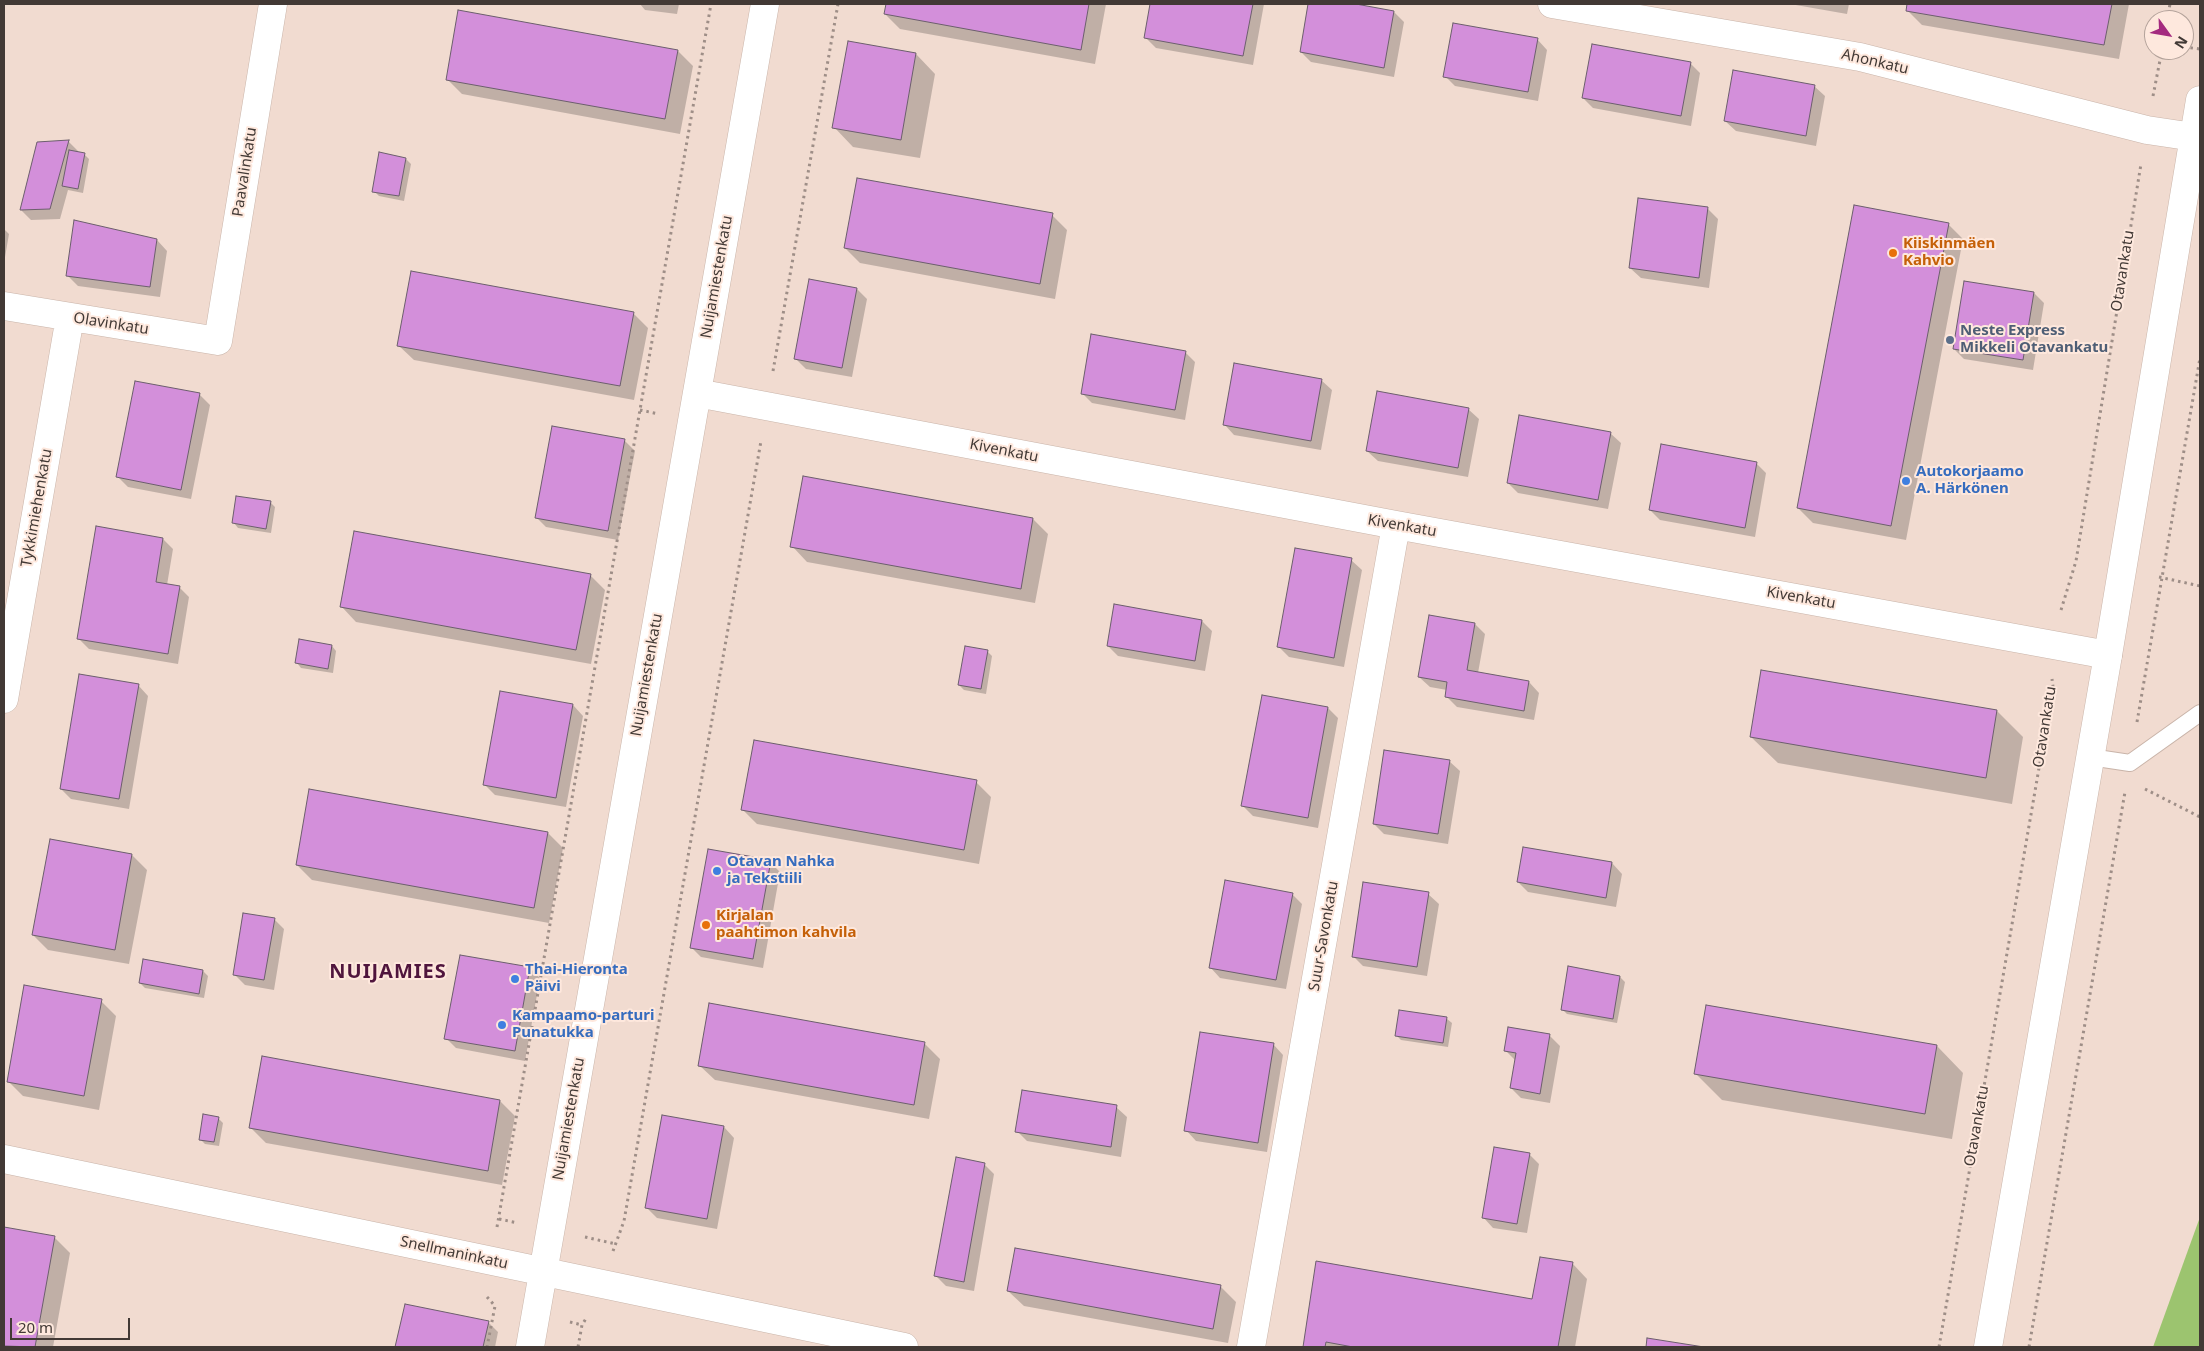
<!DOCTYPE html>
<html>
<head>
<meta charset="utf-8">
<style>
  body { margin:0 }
  #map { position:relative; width:2204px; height:1351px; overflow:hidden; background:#f1dbd0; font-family:"Noto Sans",sans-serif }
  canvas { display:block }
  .frame { position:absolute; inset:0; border:5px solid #423935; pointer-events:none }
  .north { position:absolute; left:2144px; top:10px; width:50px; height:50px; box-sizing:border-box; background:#fee8dd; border:1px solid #b3a29a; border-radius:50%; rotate:122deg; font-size:14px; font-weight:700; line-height:20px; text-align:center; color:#423935 }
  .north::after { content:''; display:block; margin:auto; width:18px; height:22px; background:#a42a7f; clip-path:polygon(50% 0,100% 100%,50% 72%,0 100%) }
  .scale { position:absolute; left:10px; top:1318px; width:120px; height:22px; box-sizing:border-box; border:2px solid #423935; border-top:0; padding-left:6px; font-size:15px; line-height:18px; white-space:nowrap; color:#423935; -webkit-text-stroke:4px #fee8dd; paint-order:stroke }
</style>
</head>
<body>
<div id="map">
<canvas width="2204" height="1351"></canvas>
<div class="frame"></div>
<div class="north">N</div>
<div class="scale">20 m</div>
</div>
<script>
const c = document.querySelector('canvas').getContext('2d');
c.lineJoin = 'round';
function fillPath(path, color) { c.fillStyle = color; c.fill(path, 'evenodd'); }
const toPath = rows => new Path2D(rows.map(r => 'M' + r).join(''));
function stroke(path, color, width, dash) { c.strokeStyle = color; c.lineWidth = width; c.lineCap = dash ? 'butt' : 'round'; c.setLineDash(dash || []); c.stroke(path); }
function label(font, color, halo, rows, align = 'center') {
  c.font = font + ' "Noto Sans",sans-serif'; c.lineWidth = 4; c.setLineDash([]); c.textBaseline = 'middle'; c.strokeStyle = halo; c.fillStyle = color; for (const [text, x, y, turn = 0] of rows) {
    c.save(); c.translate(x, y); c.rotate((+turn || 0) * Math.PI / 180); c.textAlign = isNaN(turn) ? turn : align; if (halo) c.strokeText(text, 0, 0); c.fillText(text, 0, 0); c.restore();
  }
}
fillPath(toPath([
  [2200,1217,2200,1347,2153,1347]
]), '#9cc46f');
fillPath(toPath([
  [640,4,679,4,677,14,645,10],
  [887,4,1106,4,1095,64,900,29,885,14],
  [1151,4,1264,4,1253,65,1156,48,1145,37],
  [1310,4,1349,4,1394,12,1404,22,1394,77,1311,62,1301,52],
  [1790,4,1849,4,1847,14],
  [1908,4,2129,4,2119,59,1922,25,1907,10],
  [459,11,678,51,693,66,680,134,462,94,447,79],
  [1537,39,1547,50,1538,101,1455,86,1445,76],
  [916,54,935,74,920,158,853,147,834,127],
  [1690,63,1700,73,1691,126,1593,108,1583,98],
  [1814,86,1825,96,1816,146,1736,131,1725,121],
  [68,141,78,151,78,153,84,154,89,159,83,193,68,190,60,219,31,220,21,210],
  [406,159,411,164,404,201,379,196,374,191],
  [1708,209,1718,219,1709,288,1641,278,1630,268],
  [1052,215,1067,230,1055,299,860,263,845,248],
  [75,221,157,240,167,251,160,297,78,286,68,276],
  [1948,224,1963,239,1906,540,1813,523,1798,508],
  [4,229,9,234,4,263],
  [857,289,867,299,852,377,806,369,796,359],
  [2034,293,2044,303,2033,370,1964,359,1954,349],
  [633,313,648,328,634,400,414,360,398,345],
  [1185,352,1195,362,1185,420,1092,403,1082,393],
  [1321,380,1332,390,1321,450,1234,435,1224,424],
  [136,382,200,395,210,405,191,499,128,487,118,477],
  [1468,409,1479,419,1468,477,1378,461,1367,451],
  [1610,433,1621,443,1608,509,1518,493,1508,483],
  [624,440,635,451,618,540,546,527,536,517],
  [1756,463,1766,473,1755,537,1660,520,1650,510],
  [270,502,275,507,271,533,238,528,234,523],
  [1033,519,1048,534,1035,603,807,562,792,546],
  [163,539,173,549,167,585,179,587,189,597,178,664,89,649,79,639],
  [1351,560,1362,570,1344,667,1289,657,1279,647],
  [590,575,605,590,591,664,356,622,341,606],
  [1430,617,1475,624,1485,634,1478,673,1529,682,1539,693,1534,720,1457,707,1446,696,1447,690,1430,687,1419,677],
  [1202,621,1212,631,1205,671,1118,656,1108,646],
  [332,646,336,651,333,673,301,668,297,663],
  [987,651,992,656,986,694,964,690,959,685],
  [138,685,148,696,129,809,71,799,61,789],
  [501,692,573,705,583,716,566,807,495,795,485,785],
  [1328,708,1338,718,1318,828,1253,816,1242,805],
  [1997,711,2023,737,2012,804,1778,763,1751,737],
  [1449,761,1460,771,1448,844,1384,834,1374,824],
  [976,782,991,797,979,864,757,824,742,809],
  [548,833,563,848,549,923,312,880,297,865],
  [132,855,147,870,129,964,48,950,33,935],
  [770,862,780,872,763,968,701,957,691,947],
  [1612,863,1622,874,1616,907,1528,892,1518,882],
  [1292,894,1302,904,1286,989,1220,978,1210,967],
  [1428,894,1439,904,1427,976,1363,966,1353,956],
  [274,919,284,929,274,990,245,985,235,975],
  [530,968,540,978,525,1061,456,1048,446,1038],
  [203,971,208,976,204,998,145,988,140,983],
  [1620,977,1625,982,1617,1023,1567,1014,1562,1009],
  [101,1001,116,1016,99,1110,23,1096,8,1081],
  [710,1005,925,1044,940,1059,929,1119,715,1080,699,1065],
  [1400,1012,1447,1019,1452,1023,1448,1047,1401,1040,1396,1035],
  [1549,1035,1560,1046,1550,1103,1521,1098,1511,1088,1516,1061,1505,1050],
  [1273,1044,1283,1055,1267,1152,1196,1141,1186,1130],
  [1937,1046,1963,1073,1952,1139,1722,1100,1695,1073],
  [500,1101,515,1116,502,1185,266,1143,251,1128],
  [1116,1107,1127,1117,1121,1157,1027,1141,1017,1131],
  [218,1118,223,1123,219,1146,205,1144,200,1139],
  [724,1127,734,1138,717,1229,657,1218,647,1208],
  [1529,1154,1539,1164,1527,1233,1493,1228,1483,1217],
  [984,1164,994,1174,974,1291,946,1286,936,1276],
  [4,1228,54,1237,70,1253,53,1347,4,1347],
  [1572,1263,1587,1279,1575,1347,1305,1346,1533,1301],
  [1221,1287,1236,1302,1228,1343,1024,1306,1008,1291],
  [406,1305,488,1322,498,1332,495,1347,397,1347]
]), '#0003');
const building = toPath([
  [886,4,1089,4,1081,50,884,14,886,4],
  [1150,4,1253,4,1243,56,1144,38,1150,4],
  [1308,4,1356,4,1394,11,1384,68,1300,52,1308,4],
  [1907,4,2112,4,2104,45,1906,11,1907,4],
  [458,10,678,50,665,119,446,80,458,10],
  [1453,23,1538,38,1528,92,1443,77,1453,23],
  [848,41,916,53,901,140,832,128,848,41],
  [1592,44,1691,62,1681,116,1582,98,1592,44],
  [1733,70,1815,85,1806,136,1724,121,1733,70],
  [69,140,50,209,20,210,37,142,69,140],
  [69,150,85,153,78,189,62,186,69,150],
  [379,152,406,158,399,196,372,192,379,152],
  [857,178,1053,213,1040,284,844,248,857,178],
  [1638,198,1708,207,1699,278,1629,268,1638,198],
  [1854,205,1949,223,1891,526,1797,508,1854,205],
  [74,220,157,239,150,287,66,276,74,220],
  [411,271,634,312,620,386,397,346,411,271],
  [809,279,857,288,842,368,794,359,809,279],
  [1964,281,2034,292,2023,360,1953,349,1964,281],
  [1091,334,1186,351,1175,410,1081,394,1091,334],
  [1234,363,1322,379,1311,441,1223,425,1234,363],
  [135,381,200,393,181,490,116,477,135,381],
  [1377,391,1469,408,1458,468,1366,451,1377,391],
  [1519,415,1611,432,1598,500,1507,483,1519,415],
  [552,426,625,439,608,531,535,518,552,426],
  [1661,444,1757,462,1745,528,1649,510,1661,444],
  [803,476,1033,518,1021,589,790,547,803,476],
  [236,496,271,501,266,529,232,523,236,496],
  [96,526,163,538,156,582,180,586,168,654,77,639,96,526],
  [354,531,591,574,576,650,340,607,354,531],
  [1295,548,1352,558,1334,658,1277,647,1295,548],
  [1114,604,1202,620,1195,661,1107,646,1114,604],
  [1429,615,1475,623,1467,670,1529,681,1524,711,1445,697,1447,682,1418,677,1429,615],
  [299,639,332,645,328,669,295,663,299,639],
  [965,646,988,650,981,689,958,685,965,646],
  [1761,670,1997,710,1986,778,1750,737,1761,670],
  [79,674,139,684,119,799,60,789,79,674],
  [500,691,573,704,556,798,483,785,500,691],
  [1262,695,1328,707,1308,818,1241,806,1262,695],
  [754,740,977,780,964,850,741,810,754,740],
  [1384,750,1450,760,1438,834,1373,824,1384,750],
  [309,789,548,832,534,908,296,865,309,789],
  [50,839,132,854,115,950,32,935,50,839],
  [1523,847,1612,862,1606,898,1517,882,1523,847],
  [708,849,771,860,753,959,690,948,708,849],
  [1225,880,1293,893,1276,980,1209,968,1225,880],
  [1363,882,1429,892,1417,967,1352,957,1363,882],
  [243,913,275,918,264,980,233,975,243,913],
  [460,955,530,967,515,1051,444,1039,460,955],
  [143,959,203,970,199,994,139,983,143,959],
  [1568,966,1620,976,1613,1019,1561,1010,1568,966],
  [24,985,102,999,84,1096,7,1082,24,985],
  [709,1003,925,1042,914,1105,698,1066,709,1003],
  [1706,1005,1937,1045,1925,1114,1694,1074,1706,1005],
  [1399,1010,1447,1017,1443,1043,1395,1036,1399,1010],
  [1508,1027,1550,1034,1540,1094,1510,1088,1516,1053,1504,1051,1508,1027],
  [1200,1032,1274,1043,1258,1143,1184,1131,1200,1032],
  [262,1056,500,1100,488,1171,249,1128,262,1056],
  [1022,1090,1117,1105,1111,1147,1015,1132,1022,1090],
  [203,1114,219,1117,214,1142,199,1140,203,1114],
  [662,1115,724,1126,707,1219,645,1208,662,1115],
  [1494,1147,1530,1153,1517,1224,1482,1218,1494,1147],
  [956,1157,985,1163,964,1282,934,1276,956,1157],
  [4,1227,55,1236,35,1347,4,1346,4,1227],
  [1015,1248,1221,1285,1213,1329,1007,1291,1015,1248],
  [1540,1257,1573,1262,1558,1347,1353,1347,1326,1342,1325,1347,1303,1347,1316,1261,1532,1299,1540,1257],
  [405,1304,489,1321,483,1347,395,1347,405,1304],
  [1647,1338,1704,1347,1646,1347,1647,1338]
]);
fillPath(building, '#d38fda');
stroke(building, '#6b5e6c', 1);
const service = toPath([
  [2090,757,2130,763,2200,713]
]);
const minor = toPath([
  [1552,4,1860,57,2147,130,2194,137],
  [4,306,218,341,273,4],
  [697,393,1396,525,2108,655],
  [4,699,70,317],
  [4,1159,904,1347],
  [530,1347,765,4],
  [1251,1347,1396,525]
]);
const secondary = toPath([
  [1988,1347,2108,655,2200,100]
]);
stroke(service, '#c9b4a9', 18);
stroke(minor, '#c9b4a9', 29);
stroke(secondary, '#c9b4a9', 29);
stroke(toPath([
  [2167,20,2170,4],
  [2184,47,2200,49],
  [2153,96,2162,50],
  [773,371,838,4],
  [640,410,659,414],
  [2159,577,2200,586],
  [2061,610,2076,561,2141,164],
  [2137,722,2200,358],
  [2145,789,2200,817],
  [499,1219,518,1223],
  [497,1227,711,4],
  [585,1237,616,1244],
  [613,1251,624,1221,761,441],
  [487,1297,495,1306,487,1347],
  [570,1322,582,1325],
  [578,1347,582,1325,587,1317],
  [1939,1347,2053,687,2052,679],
  [2029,1347,2125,792]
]), '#9e8e87', 3, [2.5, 4]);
stroke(service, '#fff', 16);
stroke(minor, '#fff', 28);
stroke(secondary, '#fff', 28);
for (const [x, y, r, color] of [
  [1893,253,5,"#e8710a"],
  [1950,340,5,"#5c6f8a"],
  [1906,481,5,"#3f7fe0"],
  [717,871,5,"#3f7fe0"],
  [706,925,5,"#e8710a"],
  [515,979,5,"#3f7fe0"],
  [502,1025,5,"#3f7fe0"]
]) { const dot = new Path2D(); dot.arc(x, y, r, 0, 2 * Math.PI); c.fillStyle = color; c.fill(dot); stroke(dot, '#fee8dd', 2); }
label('15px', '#423935', '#fee8dd', [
  ["Ahonkatu",1875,62,13],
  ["Paavalinkatu",245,172,-81],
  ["Otavankatu",2123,271,-81],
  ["Nuijamiestenkatu",717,277,-80],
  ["Olavinkatu",111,324,9],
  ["Kivenkatu",1004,451,11],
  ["Tykkimiehenkatu",37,508,-80],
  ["Kivenkatu",1402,526,10],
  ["Kivenkatu",1801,598,10],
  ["Nuijamiestenkatu",647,675,-80],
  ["Otavankatu",2045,727,-81],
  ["Suur-Savonkatu",1324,936,-80],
  ["Nuijamiestenkatu",569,1119,-80],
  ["Otavankatu",1977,1126,-80],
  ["Snellmaninkatu",454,1253,12]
]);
label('bold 15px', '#c56008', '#fee8dd', [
  ["Kiiskinmäen",1903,244],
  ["Kahvio",1903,261],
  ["Kirjalan",716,916],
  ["paahtimon kahvila",716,933]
], 'left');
label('bold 15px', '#4e5e75', '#fee8dd', [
  ["Neste Express",1960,331],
  ["Mikkeli Otavankatu",1960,348]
], 'left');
label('bold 15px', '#366cbe', '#fee8dd', [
  ["Autokorjaamo",1916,472],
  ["A. Härkönen",1916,489],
  ["Otavan Nahka",727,862],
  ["ja Tekstiili",727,879],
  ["Thai-Hieronta",525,970],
  ["Päivi",525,987],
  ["Kampaamo-parturi",512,1016],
  ["Punatukka",512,1033]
], 'left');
c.letterSpacing = '1px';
label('bold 20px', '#50153d', '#fee8dd', [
  ["NUIJAMIES",388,972]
]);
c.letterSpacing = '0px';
</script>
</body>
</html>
